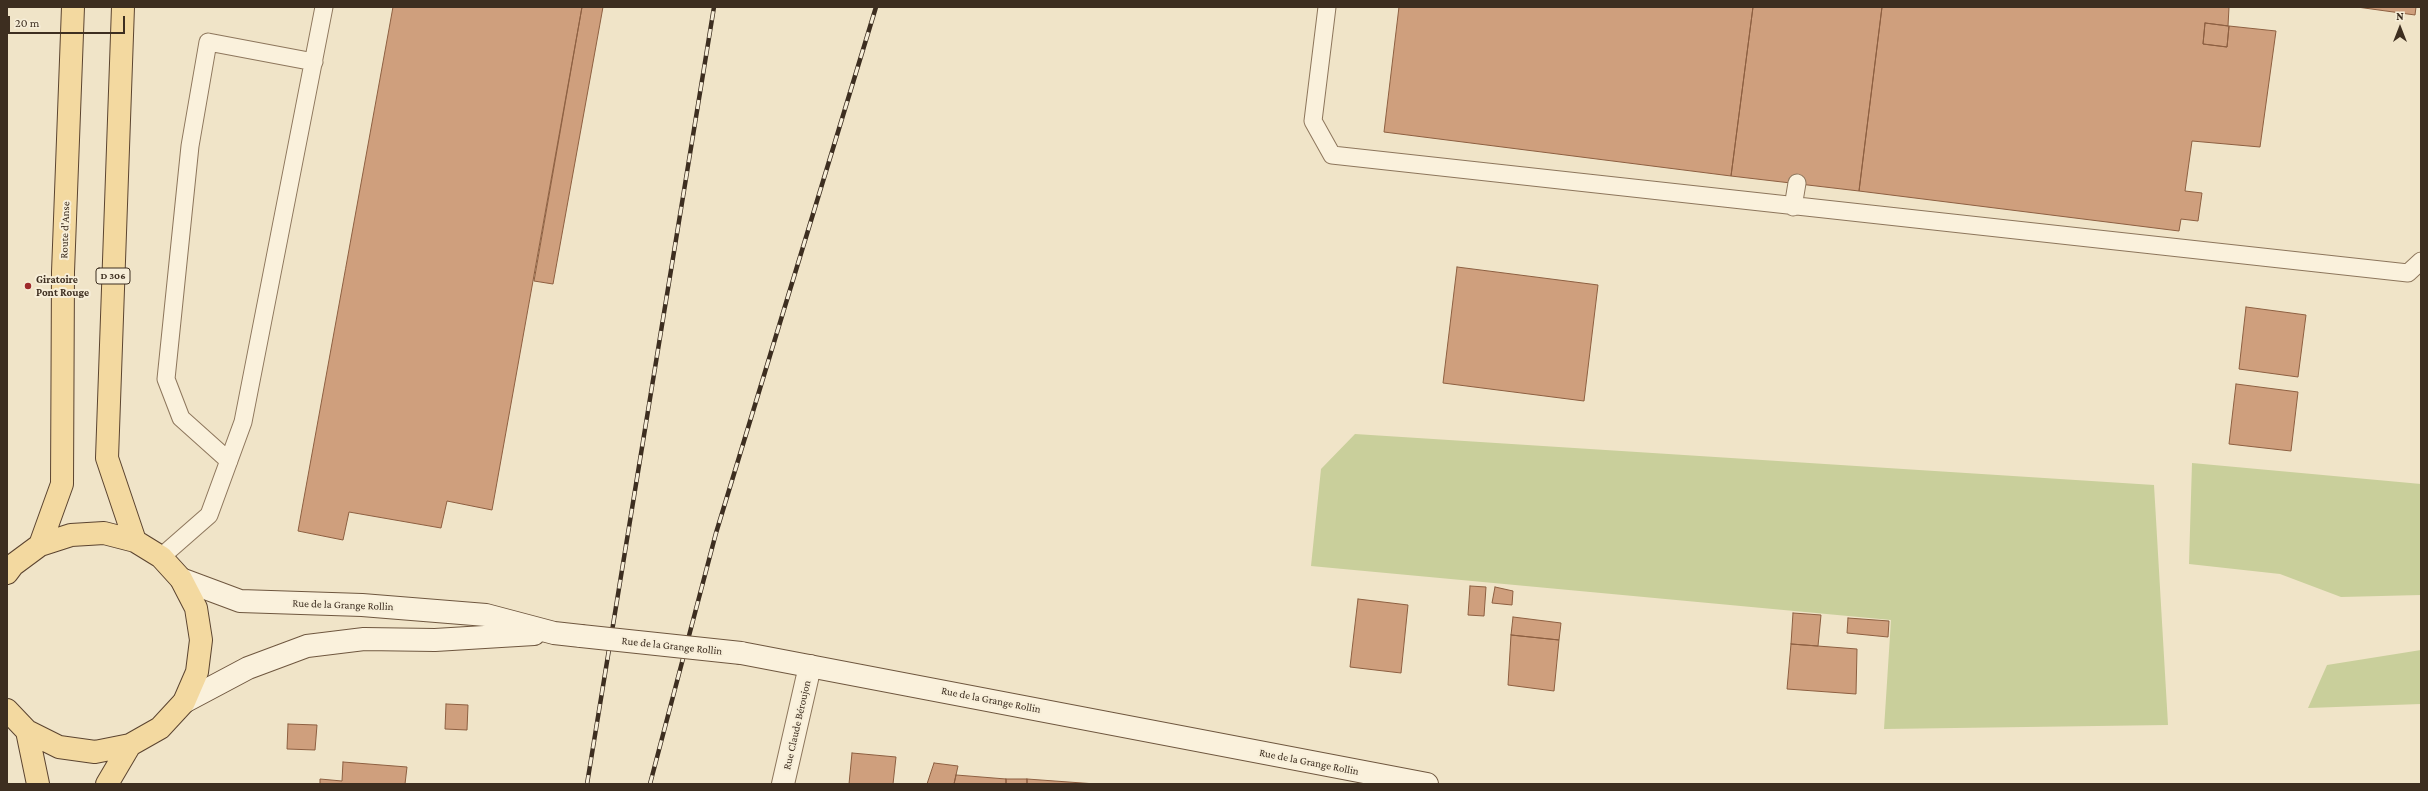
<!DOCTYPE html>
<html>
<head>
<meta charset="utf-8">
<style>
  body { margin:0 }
  #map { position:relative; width:2428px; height:791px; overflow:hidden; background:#f0e4c8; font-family:"Crimson Pro",serif }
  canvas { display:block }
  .frame { position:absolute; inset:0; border:8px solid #3d2e20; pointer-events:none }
  .north { position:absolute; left:2380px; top:8px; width:40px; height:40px; -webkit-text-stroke:3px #f7eed8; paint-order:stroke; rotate:0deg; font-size:11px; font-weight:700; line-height:16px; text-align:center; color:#3d2e20 }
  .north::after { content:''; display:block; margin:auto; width:14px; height:18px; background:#3d2e20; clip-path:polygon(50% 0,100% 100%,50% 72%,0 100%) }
  .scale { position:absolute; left:8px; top:16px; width:117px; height:18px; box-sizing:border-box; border:2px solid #3d2e20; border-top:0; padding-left:5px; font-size:12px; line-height:14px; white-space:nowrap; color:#3d2e20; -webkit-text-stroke:3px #f7eed8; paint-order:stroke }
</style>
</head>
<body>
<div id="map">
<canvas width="2428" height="791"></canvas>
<div class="frame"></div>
<div class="north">N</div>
<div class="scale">20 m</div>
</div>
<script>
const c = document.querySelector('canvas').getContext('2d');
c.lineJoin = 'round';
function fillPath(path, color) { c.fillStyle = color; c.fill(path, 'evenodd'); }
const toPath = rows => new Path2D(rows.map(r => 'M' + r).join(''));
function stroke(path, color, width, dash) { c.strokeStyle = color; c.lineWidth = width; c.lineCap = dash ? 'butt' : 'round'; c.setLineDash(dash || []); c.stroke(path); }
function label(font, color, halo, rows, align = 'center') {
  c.font = font + ' "Crimson Pro",serif'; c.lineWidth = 4; c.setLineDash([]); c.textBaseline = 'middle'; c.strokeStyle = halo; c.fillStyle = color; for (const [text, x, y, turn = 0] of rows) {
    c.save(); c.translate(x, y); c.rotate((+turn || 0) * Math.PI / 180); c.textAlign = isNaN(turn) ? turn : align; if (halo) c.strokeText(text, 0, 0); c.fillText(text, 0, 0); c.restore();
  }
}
fillPath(toPath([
  [1355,434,2154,485,2168,725,1884,729,1891,620,1311,566,1321,469],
  [2192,463,2421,484,2421,595,2341,597,2280,574,2189,564],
  [2421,650,2421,704,2308,708,2327,665]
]), '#c9cf9b');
const building = toPath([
  [393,7,582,7,492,510,447,501,441,528,349,512,343,540,298,531,393,7],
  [582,7,603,7,553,284,534,281,582,7],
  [1399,7,1753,7,1731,176,1384,132,1399,7],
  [1753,7,1882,7,1859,191,1731,176,1753,7],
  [1882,7,2229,7,2228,26,2205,23,2203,44,2227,47,2229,26,2276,31,2260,147,2192,141,2185,191,2202,193,2198,221,2181,219,2179,231,1859,191,1882,7],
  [2357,7,2416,7,2415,15,2357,7],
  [2205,23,2229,26,2227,47,2203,44,2205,23],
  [1457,267,1598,285,1584,401,1443,383,1457,267],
  [2246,307,2306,315,2298,377,2239,369,2246,307],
  [2236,384,2298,392,2291,451,2229,444,2236,384],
  [1470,586,1486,587,1484,616,1468,615,1470,586],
  [1495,587,1513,591,1512,605,1492,603,1495,587],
  [1358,599,1408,605,1401,673,1350,667,1358,599],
  [1793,613,1821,615,1818,646,1791,644,1793,613],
  [1513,617,1561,623,1559,640,1511,635,1513,617],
  [1848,618,1889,621,1888,637,1847,633,1848,618],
  [1511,635,1559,640,1554,691,1508,685,1511,635],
  [1791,644,1857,649,1856,694,1787,689,1791,644],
  [446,704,468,705,467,730,445,729,446,704],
  [288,724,317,725,315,750,287,749,288,724],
  [852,753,896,757,893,784,849,784,852,753],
  [343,762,407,767,405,784,320,784,320,779,342,781,343,762],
  [934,763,958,766,954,784,927,784,934,763],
  [956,775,1006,779,1006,784,954,784,956,775],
  [1006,779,1027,779,1027,784,1006,784,1006,779],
  [1027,779,1096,784,1027,784,1027,779]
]);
fillPath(building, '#cf9f7d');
stroke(building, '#8d5f41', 1);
const service = toPath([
  [1327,7,1313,121,1332,155,2408,273,2421,261],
  [1793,207,1797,183],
  [229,461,181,418,166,379,190,146,208,42,314,62],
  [161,557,209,515,243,422,324,7]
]);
const minor = toPath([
  [783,784,810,666]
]);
const secondary = toPath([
  [181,579,240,601,362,605,486,615,554,633,581,636],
  [741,653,1427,784],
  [184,702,248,668,307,646,364,639,435,640,534,634]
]);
const primary = toPath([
  [123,7,107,458,135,541],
  [40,545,62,484,63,272,73,7],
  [7,573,13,565,40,545,71,535,104,533,135,541,161,557,181,579,196,608,201,640,197,672,184,702,160,728,130,745,95,752,59,747,27,731,7,710],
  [27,731,38,784],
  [107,784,130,745]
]);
stroke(service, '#8d765c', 19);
stroke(minor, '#8d765c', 24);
stroke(secondary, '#6f573f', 24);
stroke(primary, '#5b4430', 24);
stroke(service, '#faf1dc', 17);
stroke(minor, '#faf1dc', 22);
stroke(secondary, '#faf1dc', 22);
stroke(primary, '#f3d9a0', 22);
const rail = toPath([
  [587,784,714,7],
  [650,784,716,533,876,7]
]);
stroke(rail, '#3d2e20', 4.5);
stroke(rail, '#f7eed8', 3, [9]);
const secondaryBridge = toPath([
  [581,636,741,653]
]);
stroke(secondaryBridge, '#6f573f', 24, []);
stroke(secondaryBridge, '#faf1dc', 22);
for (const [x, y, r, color] of [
  [28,286,4,"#9e2a2b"]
]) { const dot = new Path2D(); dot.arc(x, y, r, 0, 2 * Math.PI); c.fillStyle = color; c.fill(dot); stroke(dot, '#f7eed8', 1.5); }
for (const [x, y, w] of [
  [113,276,34]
]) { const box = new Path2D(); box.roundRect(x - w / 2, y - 8, w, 16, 3); c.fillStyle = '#f7eed8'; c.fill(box); stroke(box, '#3d2e20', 1); }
label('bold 10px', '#3d2e20', null, [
  ["D 306",113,276]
]);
label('11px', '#3d2e20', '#f7eed8', [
  ["Route d'Anse",65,230,-88],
  ["Rue de la Grange Rollin",343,605,2],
  ["Rue de la Grange Rollin",672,646,6],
  ["Rue de la Grange Rollin",991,700,11],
  ["Rue Claude Béroujon",797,725,-77],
  ["Rue de la Grange Rollin",1309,762,11]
]);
label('bold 11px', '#3d2e20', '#f7eed8', [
  ["Giratoire",36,280],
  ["Pont Rouge",36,293]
], 'left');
</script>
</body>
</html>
